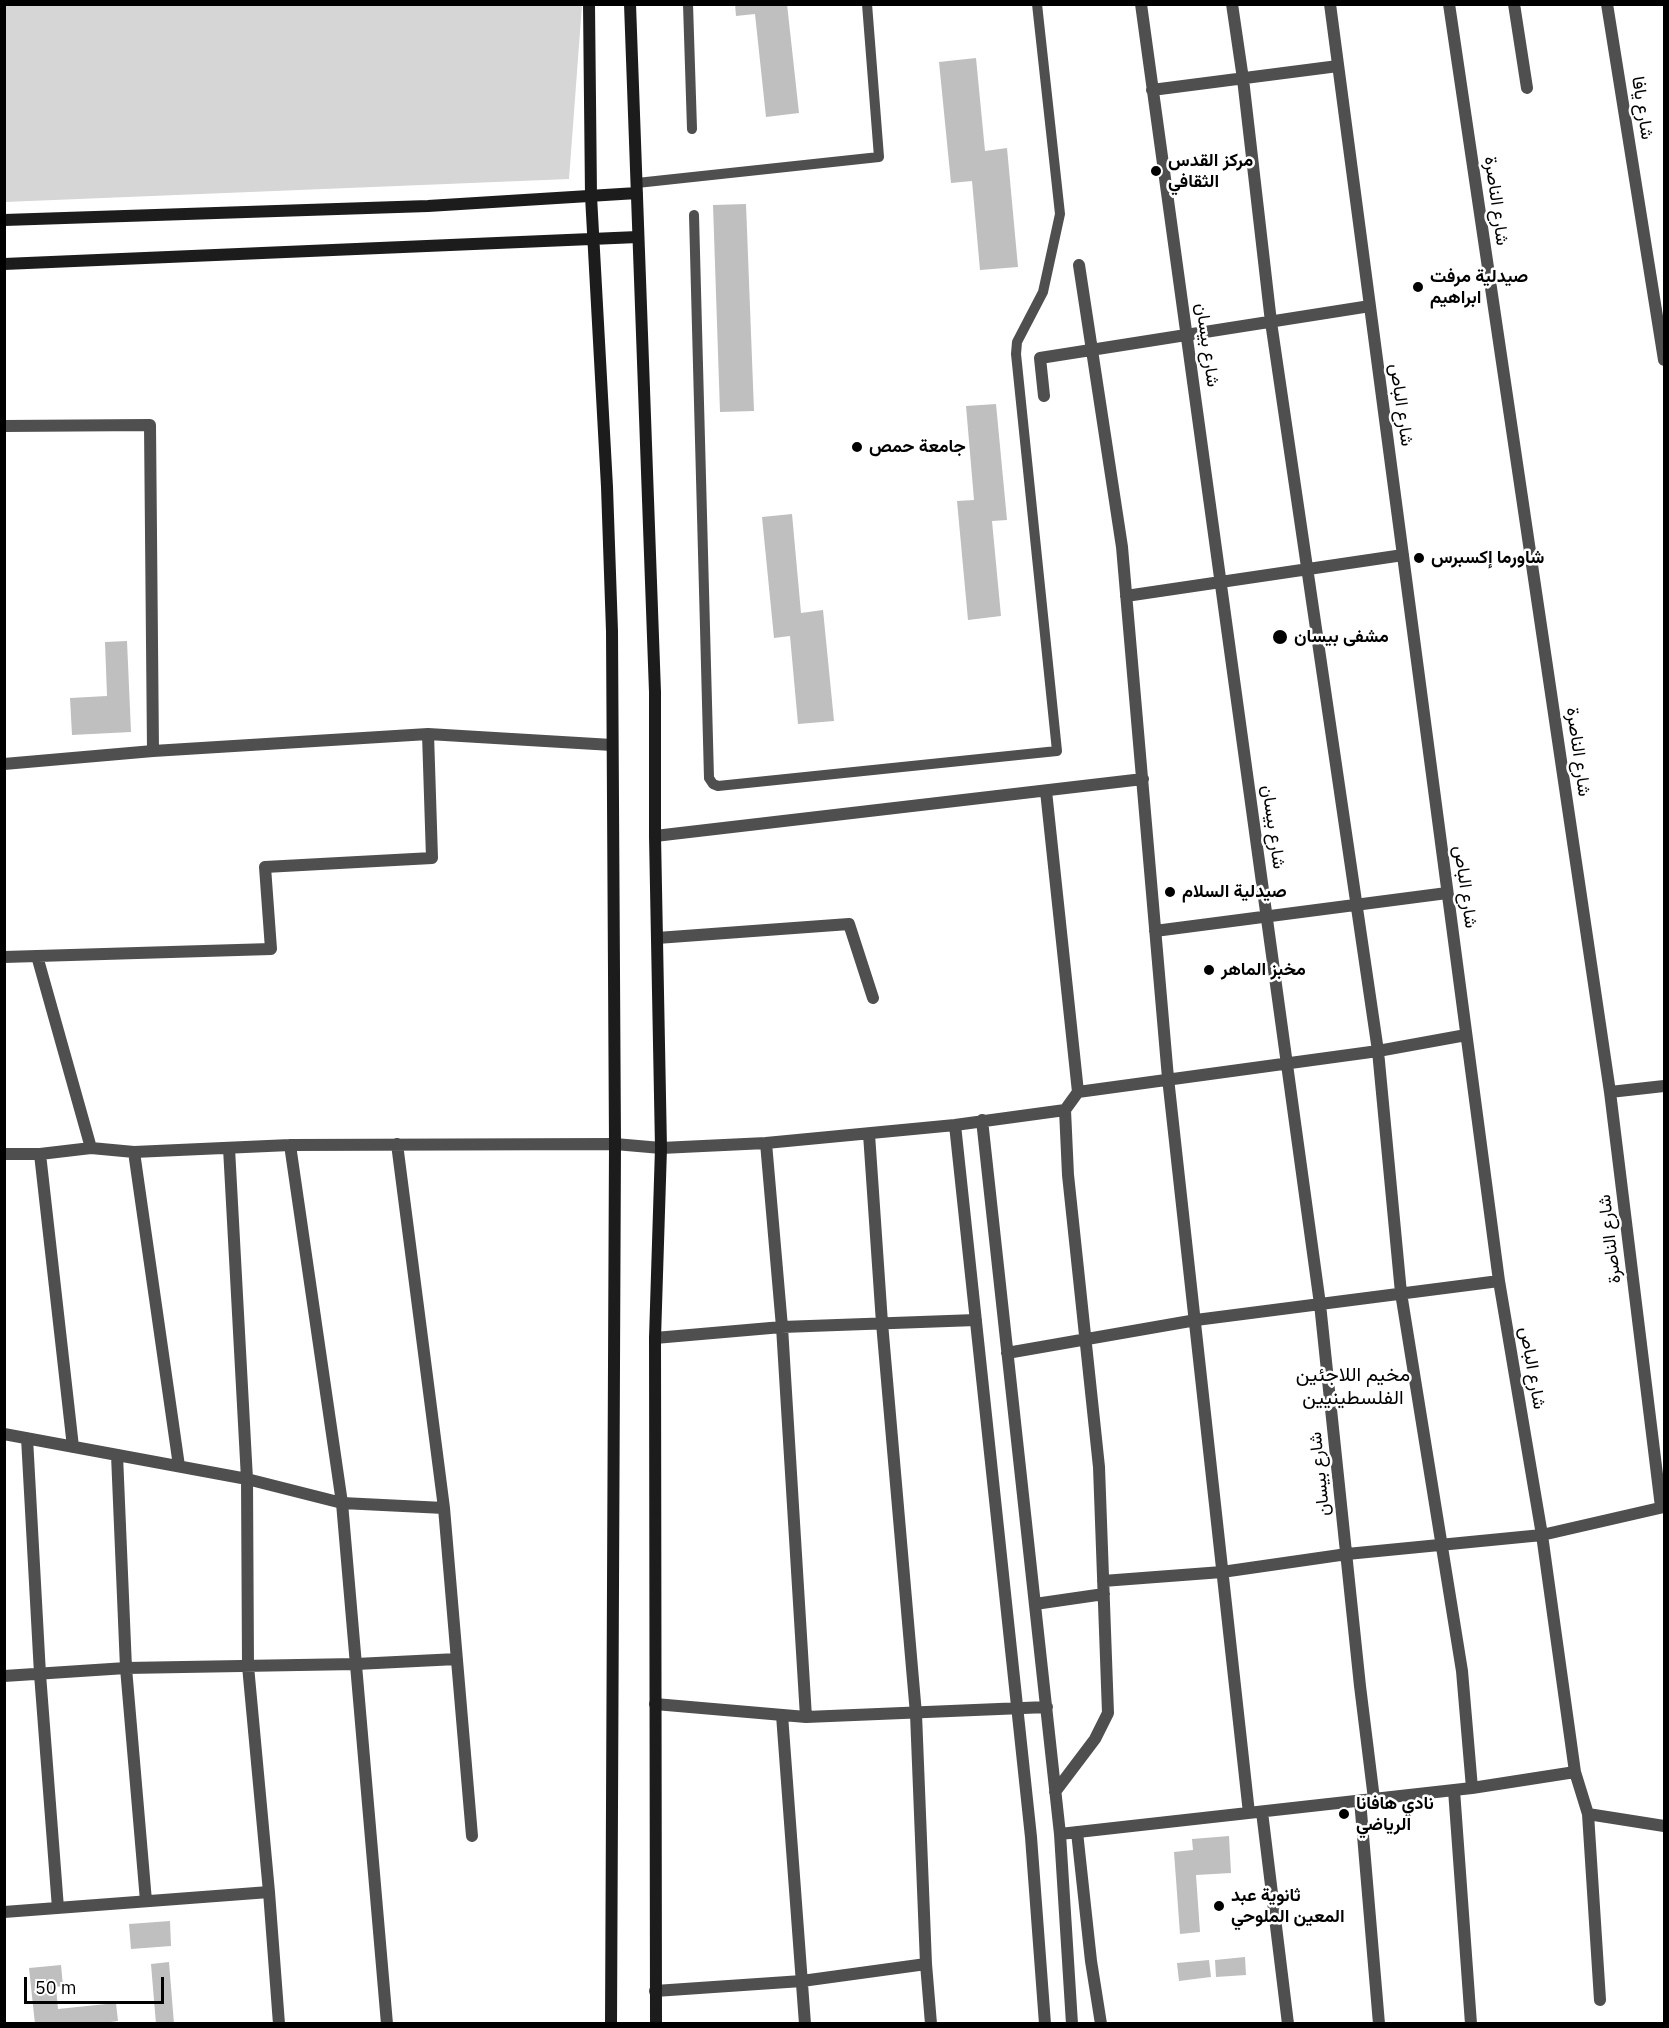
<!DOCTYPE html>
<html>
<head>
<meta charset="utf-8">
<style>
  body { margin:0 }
  #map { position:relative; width:1669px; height:2028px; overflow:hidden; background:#fff; font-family:"IBM Plex Sans",sans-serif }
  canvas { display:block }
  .frame { position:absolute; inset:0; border:6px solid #000; pointer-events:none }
  .scale { position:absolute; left:24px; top:1977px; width:140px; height:27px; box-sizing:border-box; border:3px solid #000; border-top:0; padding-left:8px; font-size:18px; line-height:21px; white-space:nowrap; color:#000; -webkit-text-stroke:4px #fff; paint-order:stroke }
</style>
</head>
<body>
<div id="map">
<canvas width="1669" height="2028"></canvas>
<div class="frame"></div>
<div class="scale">50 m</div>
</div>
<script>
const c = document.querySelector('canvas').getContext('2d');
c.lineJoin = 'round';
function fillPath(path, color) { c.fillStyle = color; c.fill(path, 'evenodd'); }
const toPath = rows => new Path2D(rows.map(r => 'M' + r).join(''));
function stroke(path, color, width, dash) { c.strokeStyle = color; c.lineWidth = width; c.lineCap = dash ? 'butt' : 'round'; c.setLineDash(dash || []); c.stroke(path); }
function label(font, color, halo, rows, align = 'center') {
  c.font = font + ' "IBM Plex Sans",Vazirmatn,sans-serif'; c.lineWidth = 5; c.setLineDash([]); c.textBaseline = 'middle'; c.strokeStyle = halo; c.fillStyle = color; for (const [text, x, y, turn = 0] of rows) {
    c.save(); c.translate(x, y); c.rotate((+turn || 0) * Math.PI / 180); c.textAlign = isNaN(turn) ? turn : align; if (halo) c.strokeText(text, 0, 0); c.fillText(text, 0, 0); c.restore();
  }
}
fillPath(toPath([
  [4,5,582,5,569,179,5,202]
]), '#d6d6d6');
fillPath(toPath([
  [735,4,787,4,799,113,766,117,755,14,736,16],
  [976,58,985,151,1007,148,1018,267,980,270,972,181,951,183,939,62],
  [746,204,754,411,720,412,713,205],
  [996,404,1007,520,992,521,1001,616,968,620,957,501,974,500,966,406],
  [792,514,801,613,823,610,834,721,798,724,790,636,774,638,762,517],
  [127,641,131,732,72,735,70,698,107,696,105,642],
  [1229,1836,1231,1873,1196,1875,1200,1932,1180,1934,1174,1852,1193,1850,1192,1839],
  [170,1921,171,1946,131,1949,129,1924],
  [1245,1957,1246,1975,1216,1977,1215,1960],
  [1209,1960,1211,1977,1179,1981,1177,1963],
  [169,1962,174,2024,156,2024,151,1964],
  [61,1965,63,1986,56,1987,58,2009,116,2003,118,2021,95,2024,35,2024,29,1968]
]), '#bfbfbf');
stroke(toPath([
  [688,4,692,129],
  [637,183,879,157,867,4],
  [694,215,709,778,713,784,718,786,1057,751,1016,354,1017,342,1043,292,1060,214,1037,4]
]), '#4f4f4f', 10);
stroke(toPath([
  [1141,4,1320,1304,1360,1686,1374,1799],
  [1232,4,1243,79,1271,322,1378,1051,1401,1293,1462,1671,1472,1788],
  [1330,4,1499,1281,1542,1535,1575,1772,1588,1814,1664,1826],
  [1449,4,1610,1092,1661,1507],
  [1514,4,1527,88],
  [1607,4,1664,360],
  [1152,90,1338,66],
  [1079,265,1122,547,1168,1078,1249,1813],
  [1044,396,1040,358,1370,306],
  [4,426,150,425,153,751],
  [1126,596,1403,555],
  [4,764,153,751,428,734,612,745],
  [1046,791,1078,1092,1065,1110,1068,1175,1099,1467,1108,1713,1095,1739,1055,1792],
  [655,836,1143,779],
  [1155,931,1447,893],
  [657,938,849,924,873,998],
  [37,956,91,1148],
  [4,957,271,949,265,867,432,858,428,734],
  [1078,1092,1378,1051,1466,1035],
  [1610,1092,1664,1086],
  [982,1120,1060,1834,1072,2024],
  [955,1125,1031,1837,1045,2024],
  [869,1134,882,1323,916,1714,926,1964,931,2024],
  [766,1143,955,1125,1065,1110],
  [397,1144,444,1508,472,1836],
  [290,1145,342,1503,387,2024],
  [229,1148,247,1479,248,1666,269,1892,279,2024],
  [134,1152,179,1466],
  [4,1154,40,1154,91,1148,134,1152,290,1145,615,1144,661,1148,766,1143,782,1327,806,1717],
  [40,1154,73,1447],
  [655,1338,782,1327,976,1320],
  [1007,1353,1196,1320,1499,1281],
  [4,1434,247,1479,342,1503,444,1508],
  [27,1438,40,1674,58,1908],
  [117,1455,126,1668,146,1901],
  [1103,1581,1222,1572,1347,1554,1542,1535,1664,1507],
  [1035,1604,1104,1594],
  [4,1676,126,1668,356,1664,457,1659],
  [655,1704,806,1717,1047,1707],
  [782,1715,805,2024],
  [1454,1790,1471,2024],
  [1360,1800,1379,2024],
  [1262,1812,1288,2024],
  [1588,1814,1600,2000],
  [1077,1832,1091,1961,1101,2024],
  [1060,1834,1472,1788,1575,1772],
  [4,1912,269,1892],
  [655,1991,802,1981,926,1964]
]), '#4f4f4f', 12);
stroke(toPath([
  [589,4,591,196,607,487,612,631,615,1144,611,2024],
  [630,4,655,692,655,836,661,1148,655,1338,656,2024],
  [4,220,428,206,637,193],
  [4,264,638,237]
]), '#1c1c1c', 12);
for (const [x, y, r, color] of [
  [1156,171,6,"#000"],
  [1418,287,6,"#000"],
  [857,447,6,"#000"],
  [1419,558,6,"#000"],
  [1280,637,8,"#000"],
  [1170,892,6,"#000"],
  [1209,970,6,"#000"],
  [1344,1814,6,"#000"],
  [1219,1906,6,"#000"]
]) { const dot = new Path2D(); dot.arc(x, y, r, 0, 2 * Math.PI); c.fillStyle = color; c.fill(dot); stroke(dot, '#fff', 2); }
label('18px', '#000', '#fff', [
  ["شارع يافا",1642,108,81],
  ["شارع الناصرة",1496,201,82],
  ["شارع بيسان",1207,345,82],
  ["شارع الباص",1401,405,82],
  ["شارع الناصرة",1578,752,82],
  ["شارع بيسان",1273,827,82],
  ["شارع الباص",1465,887,82],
  ["شارع الناصرة",1610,1239,-97],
  ["شارع الباص",1532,1368,80],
  ["شارع بيسان",1320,1474,-96]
]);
label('bold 18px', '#000', '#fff', [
  ["مركز القدس",1168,161],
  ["الثقافي",1168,182],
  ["صيدلية مرفت",1430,277],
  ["ابراهيم",1430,298],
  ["جامعة حمص",869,447],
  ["شاورما إكسبرس",1431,558],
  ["مشفى بيسان",1294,637],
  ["صيدلية السلام",1182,892],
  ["مخبز الماهر",1221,970],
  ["نادي هافانا",1356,1804],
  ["الرياضي",1356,1825],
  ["ثانوية عبد",1231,1896],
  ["المعين الملوحي",1231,1917]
], 'left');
label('20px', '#000', '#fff', [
  ["مخيم اللاجئين",1353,1375],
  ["الفلسطينيين",1353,1398]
]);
</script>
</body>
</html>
